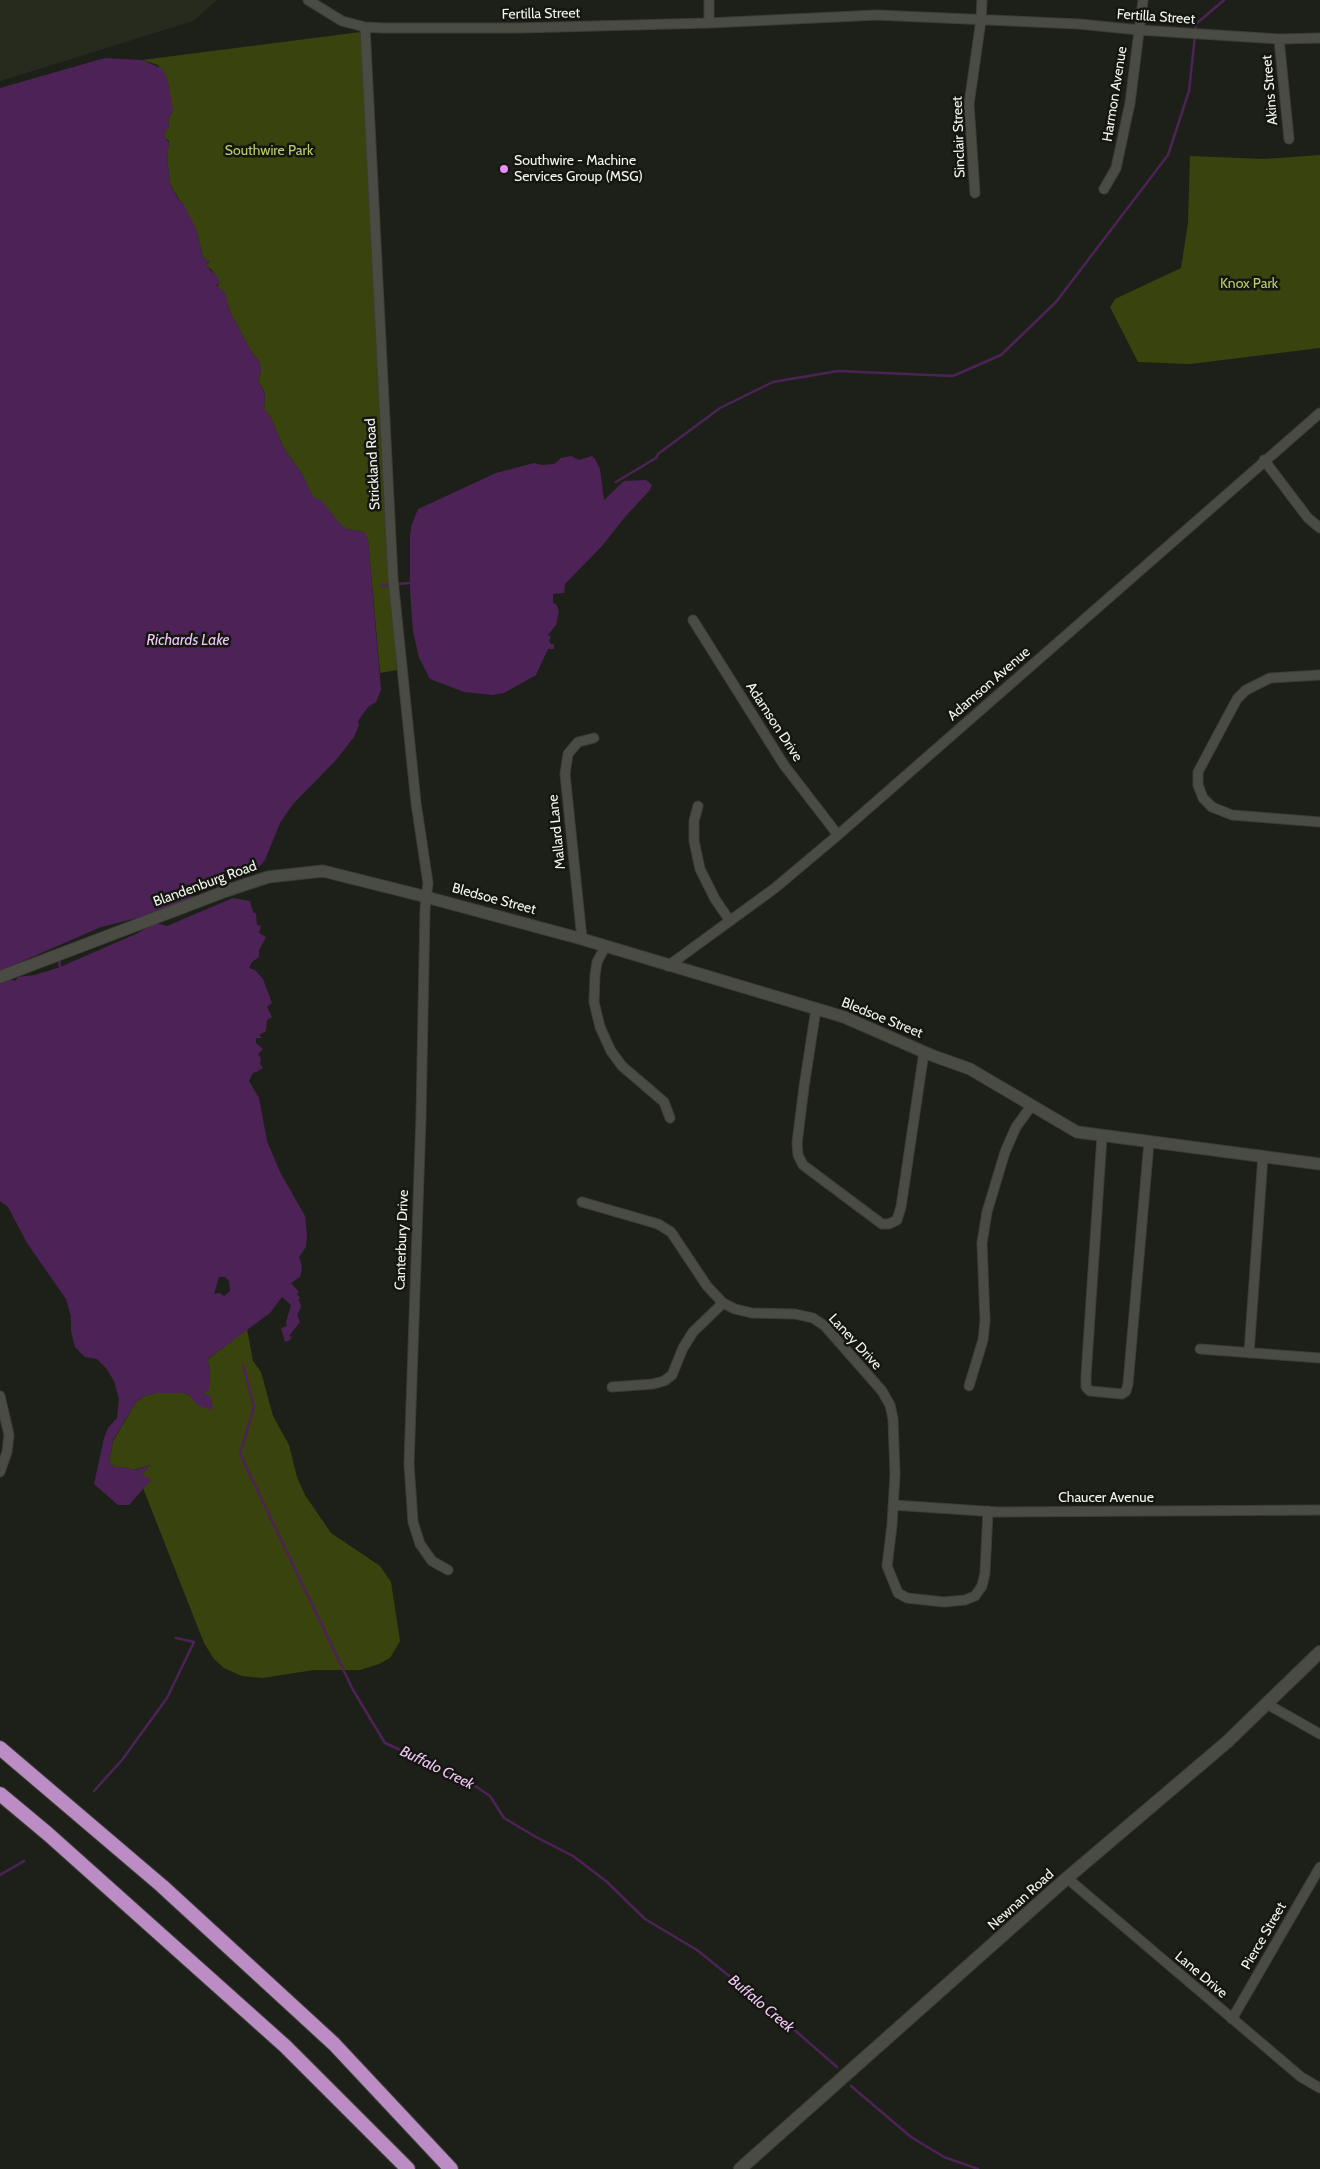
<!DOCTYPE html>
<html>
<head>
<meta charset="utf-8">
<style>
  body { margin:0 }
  canvas { display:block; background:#1d2018 }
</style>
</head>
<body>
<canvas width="1320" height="2169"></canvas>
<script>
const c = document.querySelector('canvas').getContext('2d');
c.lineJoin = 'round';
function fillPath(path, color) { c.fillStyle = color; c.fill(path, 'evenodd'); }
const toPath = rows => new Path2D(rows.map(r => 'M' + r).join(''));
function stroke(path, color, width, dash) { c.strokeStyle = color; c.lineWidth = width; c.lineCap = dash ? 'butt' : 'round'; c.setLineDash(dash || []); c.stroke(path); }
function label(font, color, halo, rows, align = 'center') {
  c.font = font + ' Cabin,sans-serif'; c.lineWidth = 5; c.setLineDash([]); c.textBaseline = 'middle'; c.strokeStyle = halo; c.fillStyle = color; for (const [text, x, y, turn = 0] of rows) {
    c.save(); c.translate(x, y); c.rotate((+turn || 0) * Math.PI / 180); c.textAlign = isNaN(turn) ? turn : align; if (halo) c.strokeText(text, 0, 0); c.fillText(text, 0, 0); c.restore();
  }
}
fillPath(toPath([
  [0,0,217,0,193,21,0,81]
]), '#272b1e');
fillPath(toPath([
  [361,32,388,569,397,670,380,673,368,540,364,532,347,529,341,525,313,498,302,474,283,447,271,418,264,409,265,393,258,380,261,370,259,361,252,353,230,312,224,292,217,287,219,283,212,270,205,265,210,262,203,258,196,229,170,184,167,157,169,141,165,138,164,133,169,126,168,119,172,112,168,82,158,65,142,60],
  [1320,155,1320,348,1190,364,1138,362,1110,307,1115,299,1181,268,1188,223,1190,156,1265,159],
  [247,1329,253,1361,261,1372,273,1416,289,1445,297,1477,305,1495,331,1533,380,1566,391,1582,400,1641,390,1658,379,1664,360,1670,314,1670,262,1678,242,1676,224,1668,214,1659,204,1643,143,1488,151,1480,141,1476,150,1465,133,1470,122,1467,114,1467,109,1462,113,1441,136,1402,145,1396,157,1393,184,1393,190,1396,206,1396,203,1393,209,1386,210,1367,207,1360]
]), '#38430e');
fillPath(toPath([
  [105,58,142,60,163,69,168,82,173,110,168,119,169,127,164,133,165,138,169,143,167,157,170,184,179,201,183,203,196,229,203,258,210,261,205,265,218,277,219,283,216,286,225,292,230,312,252,353,259,361,261,370,258,380,265,394,264,409,271,418,283,447,302,474,313,497,321,500,341,525,347,529,364,532,368,540,381,690,376,702,368,707,358,721,359,725,354,737,336,760,293,804,280,823,265,860,258,868,237,874,218,887,206,882,190,899,145,916,101,927,0,971,0,88],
  [571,456,579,460,592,456,595,459,600,469,604,500,624,481,646,480,652,485,650,490,625,517,602,546,565,584,564,593,553,594,553,603,556,604,559,611,556,625,548,635,551,637,549,641,551,644,554,644,554,649,548,649,536,675,504,693,493,695,464,692,430,679,419,658,413,631,410,591,410,535,412,524,418,509,496,473,534,463,542,465,554,464,561,458],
  [233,898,250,901,253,912,256,914,257,925,261,926,259,933,266,937,259,950,259,957,252,962,249,968,255,970,263,979,272,1003,267,1007,272,1017,267,1020,266,1031,259,1035,262,1038,256,1038,256,1043,263,1049,258,1054,261,1059,260,1064,263,1068,260,1070,258,1066,259,1071,253,1073,249,1081,259,1098,267,1141,280,1172,305,1216,307,1235,306,1247,299,1257,302,1266,301,1274,300,1277,291,1283,299,1292,297,1294,300,1298,298,1300,300,1302,301,1307,297,1315,300,1322,289,1336,292,1337,290,1340,285,1342,281,1328,287,1326,286,1322,291,1305,282,1297,270,1313,209,1358,207,1360,210,1367,209,1390,203,1393,210,1396,213,1406,212,1410,197,1405,190,1396,184,1393,157,1393,145,1396,136,1402,113,1440,109,1462,114,1467,122,1467,135,1470,150,1465,141,1476,149,1477,151,1480,129,1505,118,1505,94,1484,104,1438,108,1428,117,1418,119,1399,114,1381,106,1368,97,1359,85,1357,75,1347,71,1331,71,1316,66,1299,27,1243,8,1207,0,1201,0,983,10,979,15,981,18,977,35,975,60,967,138,933,155,923,167,926],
  [219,1277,225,1277,229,1281,230,1291,224,1296,220,1293,214,1294]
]), '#4d2256');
stroke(toPath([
  [1195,31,1196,24,1224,0],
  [616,482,656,458,658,454,720,408,773,382,838,371,953,376,1001,355,1056,302,1168,155,1189,91,1195,36],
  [397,584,410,583],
  [381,586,391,585],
  [59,959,60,967],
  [243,1365,254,1407,240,1454,353,1690,385,1743,465,1779,490,1796,504,1818,536,1837,573,1856,606,1881,645,1919,697,1950,775,2013,837,2067],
  [94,1791,122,1760,167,1698,194,1642,176,1638],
  [0,1875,24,1861],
  [851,2086,911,2137,944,2157,978,2169]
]), '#4d2256', 2.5);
const minor = toPath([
  [308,0,342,21,365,27,382,28,519,28,709,23,877,15,1079,24,1139,30,1279,39,1320,38],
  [709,23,709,0],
  [365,27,393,579,416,803,428,883,425,909,421,1117,409,1464,413,1522,420,1544,432,1561,448,1570],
  [1279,39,1289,139],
  [1104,189,1116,168,1130,103,1143,0],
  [975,193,969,104,981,20,982,0],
  [1264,460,1308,518,1320,528],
  [693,620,784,765,838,835],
  [1320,675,1270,678,1246,690,1237,699,1198,772,1198,785,1203,798,1212,807,1232,815,1320,822],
  [698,806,694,821,694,841,700,869,715,899,730,921],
  [582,939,565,774,568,754,578,742,594,738],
  [605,947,597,962,595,975,594,1002,600,1027,611,1051,622,1066,664,1102,670,1118],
  [668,966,775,888,838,835,1320,413],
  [816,1009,804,1087,797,1143,798,1155,803,1165,882,1224,889,1224,897,1220,901,1207,924,1052],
  [1102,1136,1086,1376,1086,1387,1090,1391,1122,1394,1126,1391,1128,1384,1149,1142],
  [582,1202,658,1224,671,1232,707,1286,723,1303,735,1309,752,1313,795,1314,813,1318,825,1326,882,1391,890,1405,893,1419,895,1475,892,1525,887,1566,898,1593,907,1598,944,1602,965,1600,975,1596,982,1586,985,1573,988,1511],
  [1200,1349,1320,1358],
  [1249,1353,1263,1156],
  [969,1386,983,1340,985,1321,982,1243,987,1212,1005,1152,1016,1127,1032,1105],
  [612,1387,653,1384,664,1381,672,1375,683,1348,693,1332,723,1303],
  [0,1396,9,1435,7,1452,0,1472],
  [893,1505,997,1512,1320,1510],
  [1267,1704,1320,1734],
  [1067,1878,1301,2077,1320,2088],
  [1232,2019,1320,1867]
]);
const tertiary = toPath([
  [0,977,226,891,268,877,323,871,415,894,582,939,844,1017,931,1055,970,1069,1077,1132,1320,1164]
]);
const secondary = toPath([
  [740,2169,1067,1878,1227,1742,1320,1652]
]);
const trunk = toPath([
  [0,1748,162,1886,334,2044,451,2169],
  [0,1794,48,1834,285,2046,408,2169]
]);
stroke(minor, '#3c3d38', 11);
stroke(tertiary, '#3c3d38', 13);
stroke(secondary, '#3c3d38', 14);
stroke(trunk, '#3c3d38', 16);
stroke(minor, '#4a4c44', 9);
stroke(tertiary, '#4a4c44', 11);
stroke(secondary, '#4a4c44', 12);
stroke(trunk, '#bc8dc5', 14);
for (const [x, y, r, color] of [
  [504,169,5,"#ea8dfd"]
]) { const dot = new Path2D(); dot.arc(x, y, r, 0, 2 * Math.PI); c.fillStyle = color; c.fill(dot); stroke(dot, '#14160f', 2); }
label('14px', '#f3f5f0', '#14160f', [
  ["Fertilla Street",541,14,-1],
  ["Fertilla Street",1156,17,4],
  ["Akins Street",1270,90,-95],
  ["Harmon Avenue",1115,94,-81],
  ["Sinclair Street",959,137,-92],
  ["Strickland Road",373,464,-93],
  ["Adamson Avenue",989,684,-41],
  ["Adamson Drive",774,722,57],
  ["Mallard Lane",557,832,-96],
  ["Blandenburg Road",205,884,-20],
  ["Bledsoe Street",494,899,15],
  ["Bledsoe Street",882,1018,22],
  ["Canterbury Drive",402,1240,-88],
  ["Laney Drive",855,1342,47],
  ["Chaucer Avenue",1106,1498],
  ["Newnan Road",1021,1900,-42],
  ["Pierce Street",1264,1936,-60],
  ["Lane Drive",1201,1975,40]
]);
label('14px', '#b8d06b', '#14160f', [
  ["Southwire Park",269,151],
  ["Knox Park",1249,284]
]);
label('14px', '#f3f5f0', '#14160f', [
  ["Southwire - Machine",514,161],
  ["Services Group (MSG)",514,177]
], 'left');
label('italic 15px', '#f0c7f8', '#14160f', [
  ["Richards Lake",188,641],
  ["Buffalo Creek",437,1768,26],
  ["Buffalo Creek",761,2004,40]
]);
</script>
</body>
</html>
